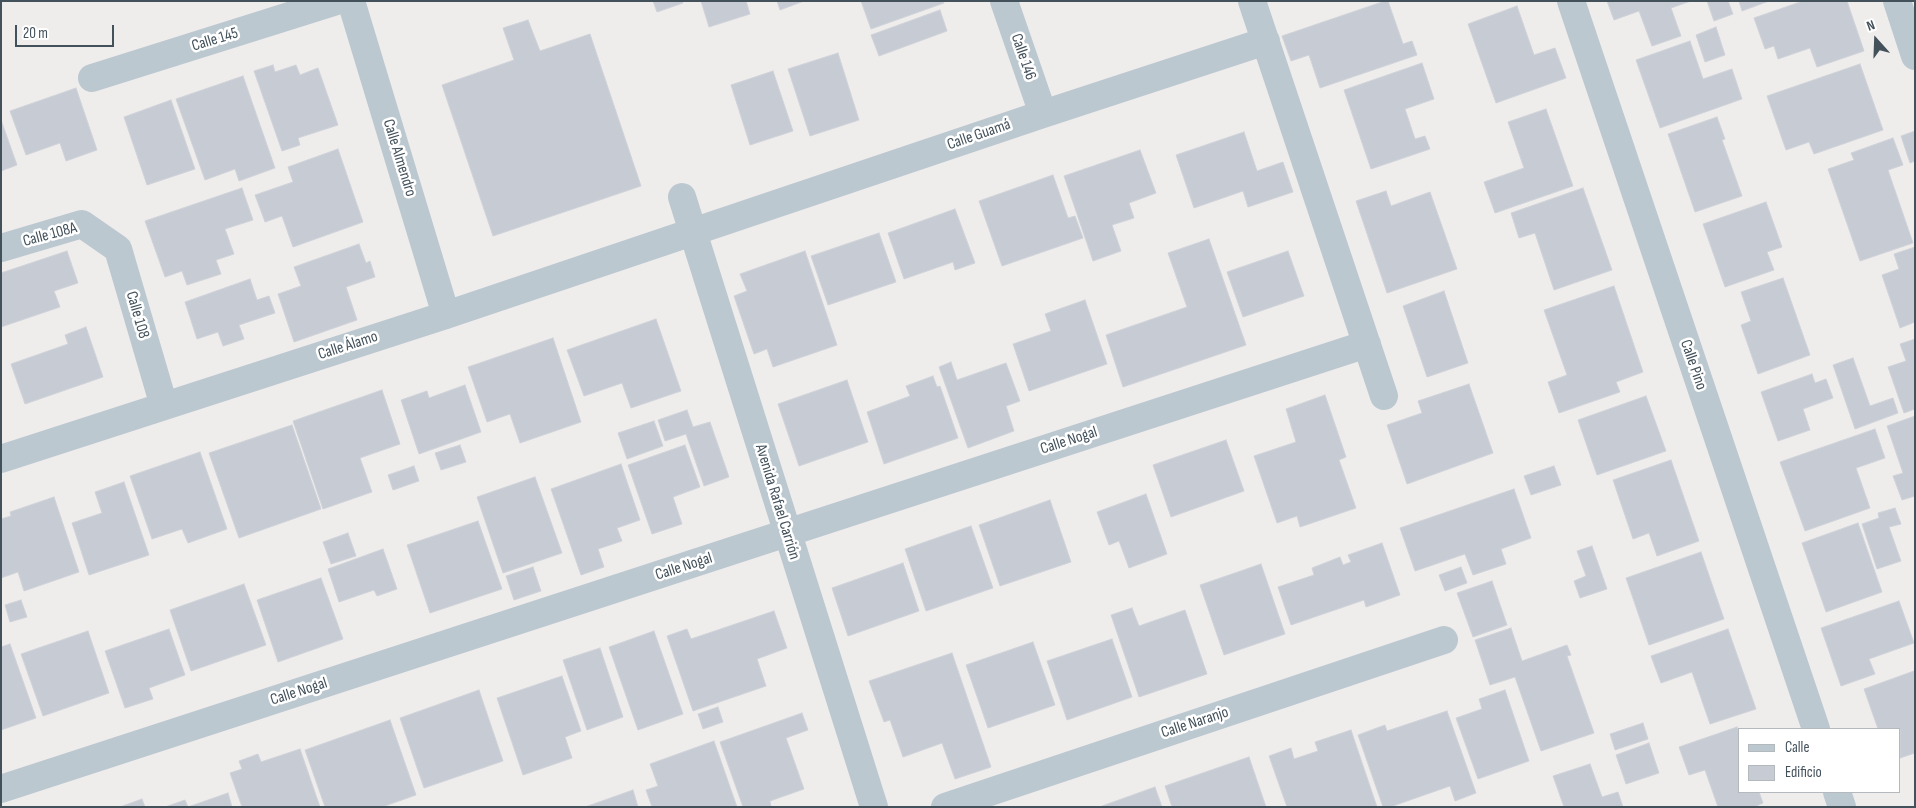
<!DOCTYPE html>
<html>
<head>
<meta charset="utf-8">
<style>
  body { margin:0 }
  #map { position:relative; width:1916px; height:808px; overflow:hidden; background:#efecec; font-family:"Sofia Sans Condensed",sans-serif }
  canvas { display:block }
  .frame { position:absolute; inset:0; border:2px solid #43515b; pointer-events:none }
  .legend { position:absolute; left:1738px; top:728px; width:162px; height:65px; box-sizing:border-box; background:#fff; border:1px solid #b4b9bd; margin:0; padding:6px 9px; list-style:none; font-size:15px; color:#43515b }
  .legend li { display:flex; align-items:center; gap:10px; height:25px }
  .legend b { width:25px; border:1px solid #b4b9bd }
  .north { position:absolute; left:1851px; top:15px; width:50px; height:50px; -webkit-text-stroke:4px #fff; paint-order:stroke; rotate:340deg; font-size:14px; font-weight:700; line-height:20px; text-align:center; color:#43515b }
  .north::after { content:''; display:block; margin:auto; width:18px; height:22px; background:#43515b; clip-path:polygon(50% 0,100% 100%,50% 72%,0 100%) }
  .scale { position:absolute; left:15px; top:25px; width:99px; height:22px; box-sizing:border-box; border:2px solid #43515b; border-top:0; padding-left:6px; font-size:15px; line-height:18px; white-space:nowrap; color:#43515b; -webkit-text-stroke:4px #fff; paint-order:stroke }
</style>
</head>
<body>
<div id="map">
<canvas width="1916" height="808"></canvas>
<div class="frame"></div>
<ul class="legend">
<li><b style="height:6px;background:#bbc8d0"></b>Calle</li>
<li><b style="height:14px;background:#c7cbd3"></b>Edificio</li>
</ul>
<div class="north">N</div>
<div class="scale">20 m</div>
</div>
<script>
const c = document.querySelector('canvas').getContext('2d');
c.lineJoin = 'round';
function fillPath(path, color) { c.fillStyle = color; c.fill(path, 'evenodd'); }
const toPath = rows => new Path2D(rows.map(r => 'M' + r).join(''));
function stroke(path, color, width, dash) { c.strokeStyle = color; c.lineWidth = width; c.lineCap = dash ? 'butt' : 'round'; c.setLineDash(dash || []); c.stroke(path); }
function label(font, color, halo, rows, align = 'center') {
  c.font = font + ' "Sofia Sans Condensed",sans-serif'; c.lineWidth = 5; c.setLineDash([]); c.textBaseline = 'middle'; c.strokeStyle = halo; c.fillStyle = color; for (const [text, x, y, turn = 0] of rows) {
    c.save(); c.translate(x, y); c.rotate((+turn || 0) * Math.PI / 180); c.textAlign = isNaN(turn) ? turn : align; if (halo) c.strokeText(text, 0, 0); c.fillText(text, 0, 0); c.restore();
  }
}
const building = toPath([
  [653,1,682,1,683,3,657,12,653,1],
  [701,1,746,1,750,14,709,27,701,1],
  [777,1,804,1,780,10,777,1],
  [861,1,943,1,944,3,871,29,861,1],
  [1385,1,1388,1,1403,44,1412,41,1417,55,1320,88,1309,55,1291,61,1282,36,1385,1],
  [1607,1,1691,1,1671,8,1681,36,1652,46,1639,11,1614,20,1607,1],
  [1707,1,1728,1,1733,14,1714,21,1707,1],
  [1739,1,1769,1,1742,11,1739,1],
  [1803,1,1847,1,1864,51,1817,67,1810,48,1778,59,1774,46,1765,49,1754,18,1803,1],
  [1517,6,1534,55,1555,48,1566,78,1496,103,1468,24,1517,6],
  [940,10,947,31,879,56,871,35,940,10],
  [528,20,540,51,590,34,641,186,493,236,442,85,514,60,503,28,528,20],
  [1716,27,1725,55,1705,62,1696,35,1716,27],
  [1690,41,1703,79,1732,69,1742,99,1660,128,1636,60,1690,41],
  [838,53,859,120,810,136,788,69,838,53],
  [1422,63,1434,99,1405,109,1415,139,1425,136,1430,149,1371,169,1344,90,1422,63],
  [1860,64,1883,130,1814,154,1809,142,1786,150,1767,96,1860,64],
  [273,65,275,72,296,65,300,75,318,68,338,125,298,138,300,145,282,151,254,71,273,65],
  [773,71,793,131,750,145,731,85,773,71],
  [243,76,275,168,239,181,235,169,205,180,176,99,243,76],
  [76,88,97,150,66,161,60,143,26,155,10,111,76,88],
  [171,100,195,169,147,185,124,117,171,100],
  [1546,109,1573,186,1495,213,1484,182,1524,168,1508,122,1546,109],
  [1717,117,1725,139,1722,140,1742,196,1695,212,1668,134,1717,117],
  [1,120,17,165,1,171,1,120],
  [1915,131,1915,161,1910,163,1901,136,1915,131],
  [1244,132,1257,171,1283,162,1293,192,1248,207,1243,191,1194,208,1176,155,1244,132],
  [1893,138,1903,165,1888,170,1913,243,1860,261,1828,169,1854,160,1851,153,1893,138],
  [338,149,363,222,293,247,282,216,265,222,255,195,293,182,288,167,338,149],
  [1140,150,1156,193,1129,203,1134,218,1112,225,1121,251,1093,261,1064,176,1140,150],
  [1053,175,1068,218,1075,216,1083,238,1002,266,979,201,1053,175],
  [242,188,253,220,225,229,234,254,216,260,221,274,187,285,182,271,165,277,145,221,242,188],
  [1583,188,1612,270,1554,290,1535,233,1519,238,1511,213,1583,188],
  [1386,191,1391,206,1430,192,1457,269,1387,293,1356,201,1386,191],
  [1766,202,1782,247,1767,252,1774,270,1725,287,1703,224,1766,202],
  [955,209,975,263,955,270,953,262,904,279,888,233,955,209],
  [879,233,896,282,828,305,811,256,879,233],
  [1209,239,1246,345,1123,387,1106,335,1187,307,1168,253,1209,239],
  [359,244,366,263,370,261,375,277,346,287,357,320,294,342,278,294,301,286,294,267,359,244],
  [1915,247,1915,322,1900,328,1882,275,1899,269,1894,254,1915,247],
  [67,251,78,283,54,291,60,307,1,327,1,273,67,251],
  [805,251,837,345,773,367,767,349,754,354,734,296,747,291,740,274,805,251],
  [1288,251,1304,296,1243,317,1227,272,1288,251],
  [1783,278,1810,355,1758,374,1741,325,1751,321,1741,292,1783,278],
  [250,279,257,300,269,296,275,313,239,325,244,339,223,346,218,332,197,339,185,302,250,279],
  [1614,286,1643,372,1616,382,1620,392,1559,413,1548,382,1567,375,1544,310,1614,286],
  [1444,291,1468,363,1427,377,1403,306,1444,291],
  [1085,300,1107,364,1029,391,1013,344,1051,331,1045,314,1085,300],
  [656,319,681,391,631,408,622,383,584,396,567,350,656,319],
  [86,327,103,377,25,404,11,364,68,344,65,335,86,327],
  [553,338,581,422,520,443,510,414,487,422,468,367,553,338],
  [1915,339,1915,409,1904,413,1888,367,1906,361,1900,344,1915,339],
  [1853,358,1870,406,1893,398,1898,413,1855,429,1833,365,1853,358],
  [951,362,957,380,1006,363,1020,401,1006,406,1014,431,968,448,939,367,951,362],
  [1812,374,1815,383,1826,379,1833,398,1803,409,1810,430,1778,441,1761,392,1812,374],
  [933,376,937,387,940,386,958,438,884,464,867,412,910,396,906,386,933,376],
  [847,380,868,442,799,466,778,404,847,380],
  [1469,384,1493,453,1407,484,1387,425,1422,413,1418,401,1469,384],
  [465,385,481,432,419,454,401,400,427,391,429,398,465,385],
  [382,390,400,444,360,458,372,492,323,509,293,421,382,390],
  [1325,395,1346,457,1339,460,1356,508,1300,527,1297,516,1277,523,1254,456,1296,442,1286,409,1325,395],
  [1646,396,1666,451,1597,475,1578,420,1646,396],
  [687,410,693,427,710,422,729,477,704,486,686,434,665,441,658,420,687,410],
  [1915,416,1915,496,1902,500,1893,476,1903,473,1887,426,1915,416],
  [654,421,663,446,627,459,618,433,654,421],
  [292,425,321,509,239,538,209,453,292,425],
  [1875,429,1885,458,1856,468,1870,508,1805,531,1780,462,1875,429],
  [1226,440,1244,491,1171,517,1153,465,1226,440],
  [460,445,466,462,441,470,435,453,460,445],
  [685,445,700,487,673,497,682,524,652,534,628,465,685,445],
  [200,452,227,529,188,543,182,529,152,539,130,476,200,452],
  [1671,460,1699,541,1657,556,1649,533,1633,539,1613,480,1671,460],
  [621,464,640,520,617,528,622,541,598,549,604,567,581,575,551,489,621,464],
  [414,466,419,481,393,490,388,475,414,466],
  [1554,466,1561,485,1531,495,1524,476,1554,466],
  [535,477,562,553,503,573,477,497,535,477],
  [124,482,149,555,89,575,72,523,102,513,95,492,124,482],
  [1514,489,1531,538,1501,549,1506,564,1473,575,1465,554,1415,571,1400,528,1514,489],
  [1146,494,1167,554,1129,568,1119,541,1109,545,1097,512,1146,494],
  [54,497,79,572,24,591,18,572,1,578,1,519,11,516,10,512,54,497],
  [1050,500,1071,562,1000,586,979,525,1050,500],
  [1895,508,1901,524,1889,527,1901,561,1877,569,1862,524,1879,518,1878,513,1895,508],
  [478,521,502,589,430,613,407,545,478,521],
  [1858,523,1882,592,1826,612,1802,543,1858,523],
  [971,526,993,588,926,611,905,549,971,526],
  [348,533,356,556,331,564,323,542,348,533],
  [1382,543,1400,595,1366,607,1364,600,1291,625,1278,587,1314,575,1312,568,1340,557,1343,565,1351,562,1348,555,1382,543],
  [1592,546,1607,589,1580,598,1574,581,1586,576,1577,551,1592,546],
  [383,549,397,589,377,596,374,590,339,602,328,569,383,549],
  [1701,552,1724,619,1649,645,1626,578,1701,552],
  [903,563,919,611,848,636,832,588,903,563],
  [1261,564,1285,634,1224,655,1200,585,1261,564],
  [533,567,541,591,514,600,506,576,533,567],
  [1461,567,1467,583,1445,591,1439,575,1461,567],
  [321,578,343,639,278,662,257,600,321,578],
  [1492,581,1507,625,1473,637,1457,593,1492,581],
  [244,584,266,645,191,671,170,610,244,584],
  [21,600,27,617,10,622,5,605,21,600],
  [1899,601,1914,643,1869,659,1875,674,1841,686,1821,628,1899,601],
  [1132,608,1139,626,1185,610,1207,674,1139,697,1111,615,1132,608],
  [774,611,787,648,757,659,766,686,693,711,667,636,687,629,691,639,774,611],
  [1511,628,1522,661,1567,645,1571,655,1567,656,1594,733,1541,751,1515,677,1490,685,1475,640,1511,628],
  [169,629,185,675,149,688,153,699,125,708,105,651,169,629],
  [1728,629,1756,709,1710,724,1692,672,1661,683,1651,656,1728,629],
  [88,631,109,693,43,716,21,654,88,631],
  [654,631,683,714,638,730,609,647,654,631],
  [1112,639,1132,697,1067,720,1047,661,1112,639],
  [1033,642,1055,705,988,728,966,665,1033,642],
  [10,644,36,718,1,730,1,647,10,644],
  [600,648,623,717,587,730,563,660,600,648],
  [952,653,991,767,955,779,942,743,903,757,890,720,884,722,869,681,952,653],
  [1914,671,1915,753,1900,758,1900,729,1878,729,1864,689,1914,671],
  [562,676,581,731,565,737,572,758,523,775,497,698,562,676],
  [479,690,503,761,424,788,400,718,479,690],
  [1505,690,1529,761,1478,779,1456,718,1482,709,1479,699,1505,690],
  [718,707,723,722,703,729,698,714,718,707],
  [1447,711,1476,793,1455,801,1450,786,1390,807,1383,807,1358,735,1385,725,1387,731,1447,711],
  [802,713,808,730,786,738,804,789,770,801,771,807,743,807,720,742,802,713],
  [390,720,416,795,382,807,325,807,305,750,390,720],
  [1643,723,1648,739,1615,750,1610,734,1643,723],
  [1737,727,1740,734,1740,792,1759,792,1763,803,1754,807,1718,807,1705,770,1689,775,1679,747,1737,727],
  [1351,730,1377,807,1287,807,1269,756,1291,748,1294,759,1318,751,1315,742,1351,730],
  [714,741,737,807,652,807,646,790,658,786,650,764,714,741],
  [1649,743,1659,773,1626,784,1616,755,1649,743],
  [300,749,320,807,242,807,230,773,242,769,239,761,258,754,261,762,300,749],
  [1249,757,1266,807,1172,807,1165,786,1249,757],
  [1590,764,1602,797,1618,792,1623,807,1564,807,1553,776,1590,764],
  [1155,787,1162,807,1103,807,1102,806,1155,787],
  [633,790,638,807,585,807,633,790],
  [228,793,232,807,165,807,185,800,188,807,228,793],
  [142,799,145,807,120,807,142,799]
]);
fillPath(building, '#c7cbd3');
stroke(building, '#cfd3d9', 1);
stroke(toPath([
  [351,1,446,315],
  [1004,1,1043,114],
  [1252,1,1384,396],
  [1571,1,1816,729],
  [1897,1,1915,56],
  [92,78,337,1],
  [682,197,874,807],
  [1,248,82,224,118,249,164,406],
  [1,459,446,315,1043,114,1266,41],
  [1,789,1367,344],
  [1837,792,1842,807],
  [945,807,1444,640]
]), '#bbc8d0', 28);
label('16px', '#43515b', '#fff', [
  ["Calle 145",215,40,-17],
  ["Calle 146",1023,57,71],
  ["Calle Guamá",979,135,-19],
  ["Calle Almendro",399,158,73],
  ["Calle 108A",50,235,-15],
  ["Calle 108",137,315,74],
  ["Calle Álamo",348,346,-18],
  ["Calle Pino",1693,365,71],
  ["Calle Nogal",1069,441,-18],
  ["Avenida Rafael Carrión",777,502,73],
  ["Calle Nogal",684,567,-18],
  ["Calle Nogal",299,692,-18],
  ["Calle Naranjo",1195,723,-18]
]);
</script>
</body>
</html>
